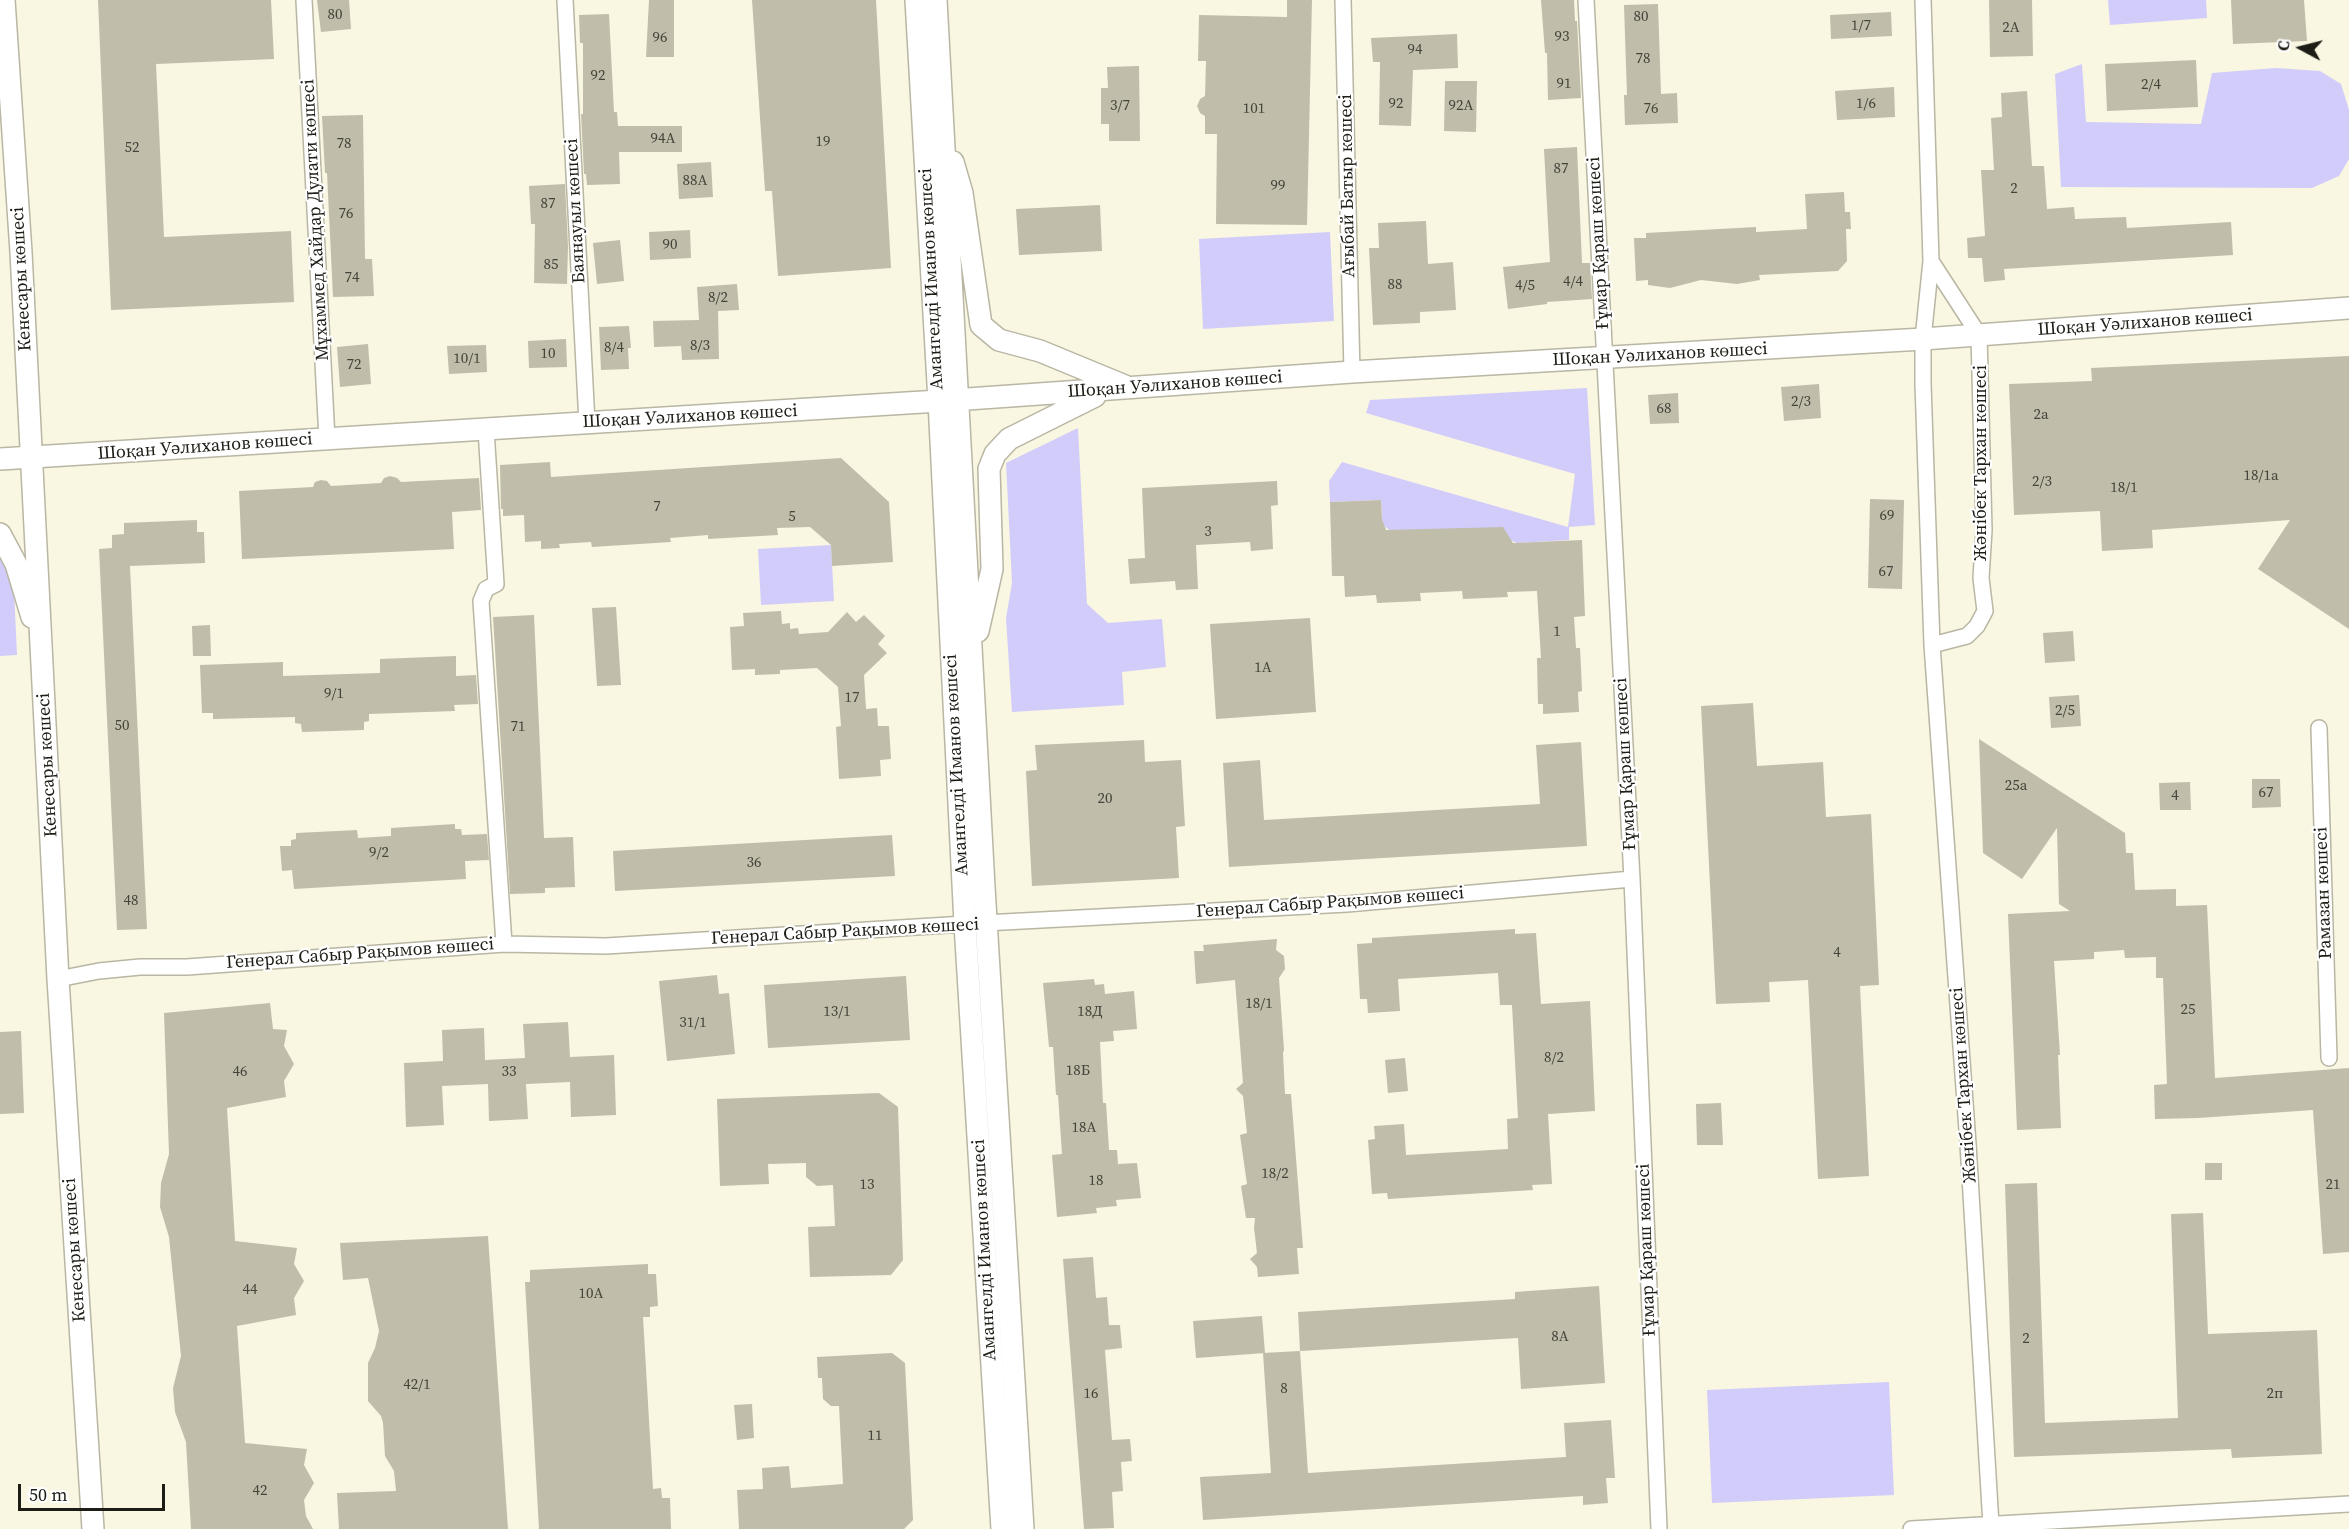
<!DOCTYPE html>
<html>
<head>
<meta charset="utf-8">
<style>
  body { margin:0 }
  #map { position:relative; width:2349px; height:1529px; overflow:hidden; background:#f9f6e2; font-family:"Source Serif 4",serif }
  canvas { display:block }
  .north { position:absolute; left:2271px; top:18px; width:60px; height:60px; -webkit-text-stroke:4px #fff; paint-order:stroke; rotate:277deg; font-size:16px; font-weight:700; line-height:24px; text-align:center; color:#1d1c15 }
  .north::after { content:''; display:block; margin:auto; width:21px; height:27px; background:#1d1c15; clip-path:polygon(50% 0,100% 100%,50% 72%,0 100%) }
  .scale { position:absolute; left:18px; top:1484px; width:147px; height:27px; box-sizing:border-box; border:3px solid #1d1c15; border-top:0; padding-left:8px; font-size:18px; line-height:21px; white-space:nowrap; color:#1d1c15; -webkit-text-stroke:4px #fff; paint-order:stroke }
</style>
</head>
<body>
<div id="map">
<canvas width="2349" height="1529"></canvas>
<div class="north">С</div>
<div class="scale">50 m</div>
</div>
<script>
const c = document.querySelector('canvas').getContext('2d');
c.lineJoin = 'round';
function fillPath(path, color) { c.fillStyle = color; c.fill(path, 'evenodd'); }
const toPath = rows => new Path2D(rows.map(r => 'M' + r).join(''));
function stroke(path, color, width, dash) { c.strokeStyle = color; c.lineWidth = width; c.lineCap = dash ? 'butt' : 'round'; c.setLineDash(dash || []); c.stroke(path); }
function label(font, color, halo, rows, align = 'center') {
  c.font = font + ' "Source Serif 4",serif'; c.lineWidth = 4.5; c.setLineDash([]); c.textBaseline = 'middle'; c.strokeStyle = halo; c.fillStyle = color; for (const [text, x, y, turn = 0] of rows) {
    c.save(); c.translate(x, y); c.rotate((+turn || 0) * Math.PI / 180); c.textAlign = isNaN(turn) ? turn : align; if (halo) c.strokeText(text, 0, 0); c.fillText(text, 0, 0); c.restore();
  }
}
fillPath(toPath([
  [2108,0,2206,0,2207,18,2110,25],
  [2082,64,2086,122,2201,124,2212,73,2276,68,2320,71,2341,84,2349,110,2349,159,2339,176,2312,188,2061,187,2055,74],
  [1330,232,1334,321,1203,329,1199,239],
  [1587,388,1595,525,1569,527,1569,540,1517,543,1510,540,1391,531,1384,526,1382,519,1381,500,1330,502,1329,481,1342,462,1568,527,1575,474,1366,413,1370,400],
  [1078,428,1087,604,1108,623,1162,619,1166,667,1122,672,1124,705,1012,712,1006,618,1012,583,1006,463],
  [831,545,834,601,761,605,758,549],
  [0,555,14,590,17,655,0,656],
  [1889,1382,1894,1495,1712,1503,1707,1390]
]), '#d2ccfb');
fillPath(toPath([
  [98,0,271,0,274,59,156,64,164,237,291,231,294,302,111,310],
  [317,0,349,0,351,29,321,32],
  [649,0,674,0,674,57,646,57],
  [752,0,876,0,891,268,778,276,772,191,765,191],
  [1287,0,1312,0,1307,225,1216,224,1217,134,1205,134,1205,116,1200,113,1197,106,1200,99,1205,96,1206,61,1198,61,1199,15,1287,17],
  [1541,0,1574,0,1575,21,1577,21,1581,98,1548,100,1547,53,1545,53],
  [1989,0,2032,0,2033,56,1990,57],
  [2231,0,2304,0,2307,41,2233,44],
  [1658,4,1661,94,1677,93,1678,123,1625,125,1624,95,1627,95,1624,5],
  [1891,12,1892,36,1831,39,1830,15],
  [609,14,614,112,617,112,618,126,682,126,682,152,619,152,620,184,587,185,586,174,584,174,581,114,583,114,583,43,580,43,579,15],
  [1457,34,1458,68,1413,70,1411,126,1379,125,1380,62,1373,62,1371,38],
  [2196,60,2198,107,2107,111,2105,64],
  [1139,66,1140,141,1109,141,1109,124,1101,124,1101,88,1108,88,1107,67],
  [1445,81,1477,81,1476,132,1444,131],
  [1894,87,1895,117,1837,120,1835,91],
  [2027,91,2032,166,2044,166,2047,209,2074,207,2075,219,2126,217,2127,228,2231,222,2233,255,2004,269,2005,280,1984,282,1982,258,1968,258,1967,238,1985,236,1981,170,1994,170,1991,118,2002,117,2001,93],
  [363,115,365,259,372,259,374,296,333,297,327,173,325,173,322,116],
  [1577,147,1582,263,1590,263,1592,299,1547,302,1547,304,1508,309,1503,267,1550,262,1544,149],
  [711,162,713,197,679,199,677,164],
  [565,184,568,246,567,284,534,283,535,224,531,224,529,186],
  [1844,192,1845,212,1850,212,1851,229,1846,229,1847,261,1838,271,1759,275,1760,280,1737,284,1701,280,1670,288,1648,285,1648,280,1636,281,1634,238,1646,238,1646,233,1756,227,1756,232,1807,229,1805,194],
  [1100,205,1102,251,1019,255,1016,209],
  [1426,221,1428,264,1453,262,1456,310,1420,312,1420,323,1373,325,1369,248,1379,248,1378,223],
  [690,230,691,258,650,260,649,232],
  [620,240,624,281,597,284,593,243],
  [737,284,739,310,718,311,719,359,682,360,681,346,654,347,653,321,699,320,697,287],
  [629,326,631,348,628,348,629,369,601,370,599,327],
  [566,339,567,367,529,368,528,341],
  [368,344,371,384,340,387,337,347],
  [486,345,487,372,449,374,447,346],
  [2349,356,2349,629,2258,569,2290,520,2152,530,2153,548,2102,551,2100,511,2014,515,2009,384,2092,381,2091,368],
  [1819,384,1821,418,1784,421,1781,387],
  [1678,393,1679,423,1650,424,1648,395],
  [841,458,889,502,893,562,832,566,831,545,810,527,777,528,778,535,708,539,708,535,670,538,671,542,592,547,591,542,559,544,560,548,541,549,541,541,525,542,524,515,503,516,503,509,501,509,500,465,550,462,551,477],
  [390,476,397,478,401,482,479,478,481,510,452,512,454,549,242,559,239,491,313,487,315,482,321,480,327,481,331,486,381,483,384,478],
  [1277,481,1278,505,1271,506,1273,549,1251,551,1250,542,1196,545,1198,589,1176,590,1175,581,1130,584,1128,559,1145,558,1142,488],
  [1870,499,1904,500,1902,589,1868,588],
  [1381,500,1382,519,1386,530,1503,527,1513,543,1582,540,1585,616,1574,617,1576,648,1580,648,1581,668,1582,691,1578,692,1579,712,1543,714,1543,704,1538,704,1537,658,1541,658,1537,591,1507,592,1508,597,1463,599,1462,591,1420,593,1421,601,1377,603,1376,595,1345,597,1344,576,1332,576,1330,502],
  [197,520,197,532,204,532,205,563,130,566,147,929,117,930,99,549,112,548,112,535,124,534,124,523],
  [616,607,621,685,597,686,592,608],
  [781,611,782,624,790,623,790,629,798,628,799,634,828,632,847,612,856,622,864,615,885,636,878,644,887,653,864,675,866,709,877,708,878,726,889,726,891,759,880,760,881,776,839,779,836,727,841,726,838,687,817,668,780,670,780,674,755,675,755,669,732,670,730,627,744,626,743,613],
  [534,615,544,838,573,837,575,887,545,888,545,893,510,894,493,617],
  [1310,618,1316,712,1216,719,1210,624],
  [210,625,211,656,193,656,192,626],
  [2073,631,2075,661,2045,663,2043,633],
  [456,656,456,676,476,675,478,704,454,705,455,711,369,714,369,721,364,722,364,730,302,732,301,724,295,723,295,717,213,719,213,713,202,713,200,665,283,662,283,676,380,673,380,659],
  [2079,695,2081,726,2051,728,2049,697],
  [1753,703,1757,766,1823,762,1826,817,1871,814,1879,985,1860,986,1869,1176,1818,1179,1808,980,1769,982,1770,1002,1716,1004,1701,706],
  [1979,739,2125,833,2126,853,2133,853,2135,890,2176,889,2176,906,2207,905,2215,1078,2349,1068,2349,1252,2323,1254,2313,1110,2198,1118,2155,1119,2154,1085,2167,1084,2163,978,2156,978,2156,957,2125,958,2124,950,2094,952,2094,959,2054,961,2060,1055,2058,1055,2061,1128,2017,1130,2008,914,2070,911,2059,904,2057,828,2022,879,1983,853],
  [1144,740,1145,762,1181,760,1185,826,1176,827,1179,878,1032,886,1026,771,1037,770,1035,745],
  [1581,742,1587,846,1229,867,1223,763,1260,760,1264,820,1540,804,1536,745],
  [2252,779,2280,779,2281,807,2252,808],
  [2190,782,2191,810,2160,810,2159,783],
  [455,824,455,829,461,829,462,835,487,834,489,860,465,861,466,879,294,889,292,870,282,871,280,846,291,846,291,840,296,839,296,833,357,830,358,838,391,836,391,828],
  [892,835,895,876,615,891,613,851],
  [1515,929,1515,934,1536,933,1541,1004,1590,1001,1595,1111,1548,1114,1552,1184,1532,1185,1533,1190,1388,1199,1387,1193,1372,1194,1368,1140,1375,1139,1374,1126,1404,1124,1406,1155,1508,1149,1507,1119,1518,1118,1512,1005,1500,1005,1498,973,1398,979,1400,1011,1368,1013,1367,999,1360,999,1357,944,1372,943,1372,938],
  [1277,939,1276,950,1284,956,1285,969,1279,978,1284,1050,1283,1053,1285,1094,1291,1094,1303,1248,1297,1248,1299,1274,1258,1277,1257,1267,1250,1259,1257,1253,1254,1228,1255,1218,1246,1218,1241,1186,1247,1184,1240,1135,1247,1133,1243,1096,1236,1089,1243,1083,1235,980,1196,984,1194,951,1204,951,1203,945],
  [717,975,719,994,729,993,735,1054,667,1061,659,981],
  [906,976,910,1040,768,1048,764,985],
  [1094,979,1095,985,1104,984,1105,994,1134,991,1137,1029,1113,1031,1114,1041,1100,1042,1103,1103,1106,1103,1109,1150,1117,1150,1118,1164,1137,1163,1141,1198,1116,1200,1117,1206,1096,1208,1097,1213,1057,1217,1052,1155,1062,1154,1058,1095,1056,1095,1053,1047,1049,1047,1043,983],
  [270,1003,273,1029,287,1030,284,1046,294,1064,284,1081,286,1097,227,1108,235,1241,297,1248,294,1264,304,1281,294,1298,296,1315,237,1326,245,1443,307,1449,304,1465,314,1483,304,1500,306,1516,313,1529,191,1529,186,1442,175,1412,173,1388,181,1356,169,1237,160,1207,161,1183,169,1154,164,1013],
  [568,1022,570,1057,614,1055,616,1115,571,1117,570,1082,526,1084,528,1119,489,1121,488,1084,442,1086,444,1125,406,1127,404,1063,443,1061,442,1030,484,1028,485,1060,525,1058,523,1024],
  [21,1031,24,1113,0,1114,0,1032],
  [1405,1058,1408,1091,1388,1093,1385,1060],
  [879,1093,898,1107,903,1260,891,1275,810,1277,808,1227,835,1226,833,1185,817,1186,806,1177,806,1163,768,1164,769,1184,720,1186,717,1099],
  [1721,1103,1723,1145,1697,1145,1696,1104],
  [2205,1163,2222,1163,2222,1180,2205,1180],
  [2037,1183,2045,1423,2178,1418,2171,1214,2203,1213,2208,1334,2317,1330,2322,1454,2232,1458,2231,1449,2014,1457,2005,1184],
  [488,1236,508,1529,339,1529,337,1493,396,1491,394,1471,385,1456,383,1423,381,1416,368,1401,368,1363,375,1348,379,1331,368,1278,343,1280,340,1243],
  [1093,1257,1096,1298,1107,1297,1109,1325,1120,1325,1122,1348,1105,1350,1112,1440,1130,1439,1132,1461,1121,1462,1123,1491,1112,1492,1114,1528,1084,1529,1063,1259],
  [648,1264,648,1274,656,1274,658,1306,650,1307,650,1317,643,1317,653,1489,661,1488,662,1498,670,1498,671,1529,539,1529,525,1282,530,1282,530,1270],
  [1599,1286,1605,1383,1521,1389,1518,1338,1300,1351,1298,1312,1515,1299,1515,1292],
  [1262,1316,1265,1353,1196,1358,1193,1321],
  [1300,1351,1308,1473,1566,1457,1564,1423,1611,1420,1615,1478,1606,1478,1608,1503,1583,1505,1583,1496,1203,1520,1200,1477,1271,1473,1263,1353],
  [892,1353,905,1363,913,1520,904,1529,739,1529,737,1490,763,1489,762,1468,789,1466,791,1488,843,1484,839,1406,831,1406,823,1399,822,1378,818,1378,817,1357],
  [752,1404,754,1438,737,1440,734,1405]
]), '#c0bdaa');
const minor = toPath([
  [304,0,327,439],
  [565,0,587,423],
  [1343,0,1352,372],
  [1586,0,1632,879,1659,1529],
  [1923,0,1931,261,1923,339,1923,384,1932,645,1968,1144,1991,1525],
  [1931,261,1979,335,1984,530,1981,578,1985,611,1977,626,1967,636,1932,645],
  [486,430,496,584,486,589,481,601,504,944],
  [2319,728,2329,1058],
  [58,979,99,971,140,967,187,967,504,944,606,946,965,924,1347,904,1632,879],
  [1911,1529,2349,1504]
]);
const secondary = toPath([
  [4,0,21,252,58,979,93,1529],
  [916,0,939,401,965,924,1002,1529],
  [936,0,984,887,1023,1529],
  [953,162,962,193,981,325,999,340,1040,351,1125,386],
  [0,459,939,401,1352,372,1923,339,2349,308],
  [0,534,16,564,32,617],
  [978,631,992,569,989,469,995,454,1009,439,1095,396]
]);
stroke(minor, '#b9b6a3', 18);
stroke(secondary, '#b9b6a3', 24);
stroke(minor, '#fff', 15);
stroke(secondary, '#fff', 21);
label('15px', '#46443a', null, [
  ["80",335,15],
  ["80",1641,17],
  ["1/7",1861,26],
  ["2А",2011,28],
  ["93",1562,37],
  ["96",660,38],
  ["94",1415,50],
  ["78",1643,59],
  ["92",598,76],
  ["91",1564,84],
  ["2/4",2151,85],
  ["92",1396,104],
  ["1/6",1866,104],
  ["3/7",1120,106],
  ["92А",1461,106],
  ["101",1254,109],
  ["76",1651,109],
  ["94А",663,139],
  ["19",823,142],
  ["78",344,144],
  ["52",132,148],
  ["87",1561,169],
  ["88А",695,181],
  ["99",1278,186],
  ["2",2014,189],
  ["87",548,204],
  ["76",346,214],
  ["90",670,245],
  ["85",551,265],
  ["74",352,278],
  ["4/4",1573,282],
  ["88",1395,285],
  ["4/5",1525,286],
  ["8/2",718,298],
  ["8/3",700,346],
  ["8/4",614,348],
  ["10",548,354],
  ["10/1",467,359],
  ["72",354,365],
  ["2/3",1801,402],
  ["68",1664,409],
  ["2а",2041,415],
  ["18/1а",2261,476],
  ["2/3",2042,482],
  ["18/1",2124,488],
  ["7",657,507],
  ["69",1887,516],
  ["5",792,517],
  ["3",1208,532],
  ["67",1886,572],
  ["1",1557,632],
  ["1А",1263,668],
  ["9/1",334,694],
  ["17",852,698],
  ["2/5",2065,711],
  ["50",122,726],
  ["71",518,727],
  ["25а",2016,786],
  ["67",2266,793],
  ["4",2175,796],
  ["20",1105,799],
  ["9/2",379,853],
  ["36",754,863],
  ["48",131,901],
  ["4",1837,953],
  ["18/1",1259,1004],
  ["25",2188,1010],
  ["13/1",837,1012],
  ["18Д",1090,1012],
  ["31/1",693,1023],
  ["8/2",1554,1058],
  ["18Б",1078,1071],
  ["46",240,1072],
  ["33",509,1072],
  ["18А",1084,1128],
  ["18/2",1275,1174],
  ["18",1096,1181],
  ["13",867,1185],
  ["21",2333,1185],
  ["44",250,1290],
  ["10А",591,1294],
  ["8А",1560,1337],
  ["2",2026,1339],
  ["42/1",417,1385],
  ["8",1284,1389],
  ["16",1091,1394],
  ["2п",2275,1394],
  ["11",875,1436],
  ["42",260,1491]
]);
label('18px', '#1d1c15', '#fff', [
  ["Ағыбай Батыр көшесі",1348,186,-91],
  ["Баянауыл көшесі",576,211,-93],
  ["Мұхаммед Хайдар Дулати көшесі",316,220,-93],
  ["Ғұмар Қараш көшесі",1599,243,-93],
  ["Кенесары көшесі",22,279,-93],
  ["Амангелді Иманов көшесі",932,279,-93],
  ["Шоқан Уәлиханов көшесі",2145,323,-4],
  ["Шоқан Уәлиханов көшесі",1660,355,-3],
  ["Шоқан Уәлиханов көшесі",1175,385,-4],
  ["Шоқан Уәлиханов көшесі",690,417,-3],
  ["Шоқан Уәлиханов көшесі",205,447,-4],
  ["Жәнібек Тархан көшесі",1981,463,-90],
  ["Ғұмар Қараш көшесі",1626,764,-93],
  ["Кенесары көшесі",48,765,-93],
  ["Амангелді Иманов көшесі",957,765,-93],
  ["Рамазан көшесі",2324,893,-92],
  ["Генерал Сабыр Рақымов көшесі",1330,903,-4],
  ["Генерал Сабыр Рақымов көшесі",845,932,-3],
  ["Генерал Сабыр Рақымов көшесі",360,954,-4],
  ["Жәнібек Тархан көшесі",1964,1085,-94],
  ["Кенесары көшесі",75,1250,-94],
  ["Амангелді Иманов көшесі",985,1250,-93],
  ["Ғұмар Қараш көшесі",1647,1250,-92]
]);
</script>
</body>
</html>
